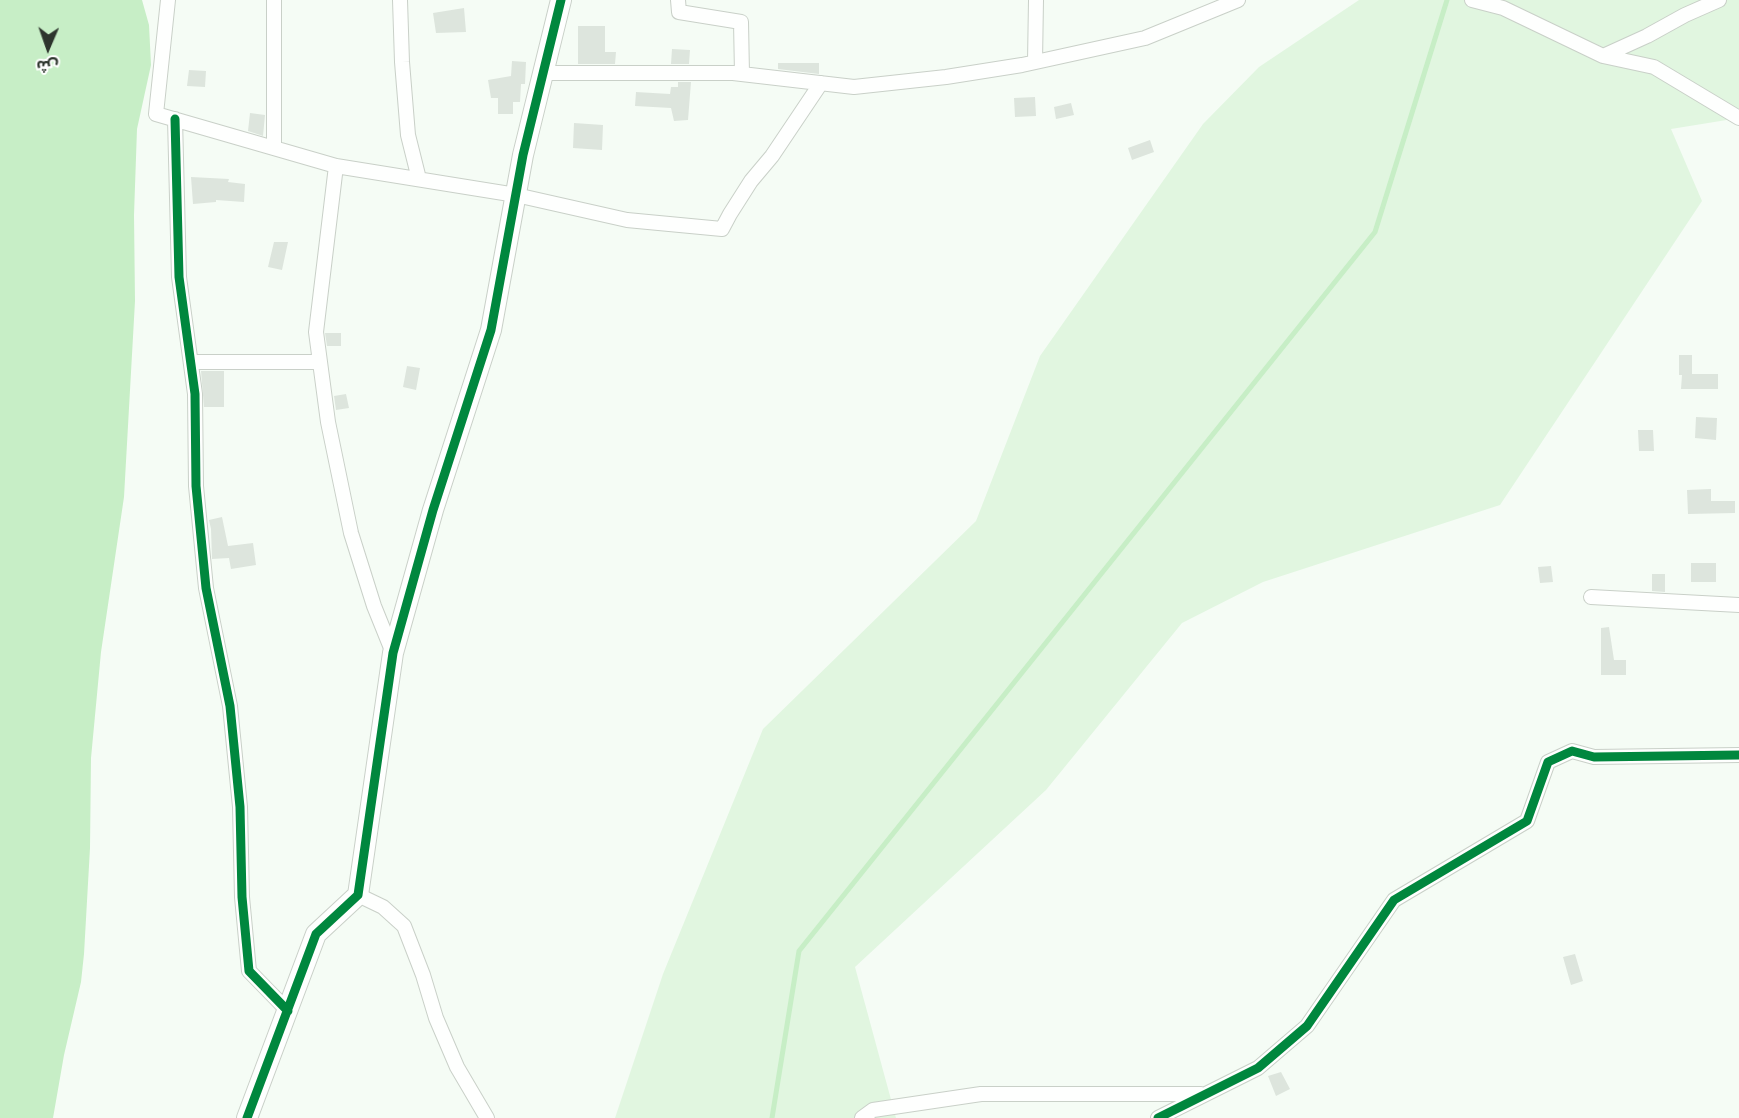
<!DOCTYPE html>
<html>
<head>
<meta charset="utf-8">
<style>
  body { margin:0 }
  #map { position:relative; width:1739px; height:1118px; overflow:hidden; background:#f5fcf5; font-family:Montserrat,"Noto Sans Arabic",sans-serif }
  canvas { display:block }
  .north { position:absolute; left:18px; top:18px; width:60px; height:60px; -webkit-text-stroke:4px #fff; paint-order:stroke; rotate:182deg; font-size:16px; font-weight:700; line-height:24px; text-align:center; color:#2d352d }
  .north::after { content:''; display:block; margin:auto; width:21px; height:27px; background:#2d352d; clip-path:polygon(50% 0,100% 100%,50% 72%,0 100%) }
</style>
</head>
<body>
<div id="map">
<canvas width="1739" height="1118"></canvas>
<div class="north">ش</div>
</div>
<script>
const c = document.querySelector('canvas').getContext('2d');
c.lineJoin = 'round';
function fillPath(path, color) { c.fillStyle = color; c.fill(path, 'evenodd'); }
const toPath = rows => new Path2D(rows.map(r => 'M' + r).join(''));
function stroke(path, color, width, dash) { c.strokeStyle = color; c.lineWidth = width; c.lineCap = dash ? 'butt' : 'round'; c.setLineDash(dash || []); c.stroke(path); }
fillPath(toPath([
  [1359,0,1739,0,1739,118,1671,129,1702,201,1500,505,1263,582,1182,623,1046,790,855,967,896,1118,615,1118,663,974,763,729,976,521,1040,356,1203,124,1259,67]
]), '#e1f6e0');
fillPath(toPath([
  [0,0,142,0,149,25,151,65,137,129,134,215,135,301,124,497,101,652,91,758,90,848,84,954,81,982,64,1055,53,1118,0,1118]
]), '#c7eec6');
stroke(toPath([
  [772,1118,799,951,1375,232,1447,0]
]), '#c7eec6', 5);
fillPath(toPath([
  [464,8,466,32,436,33,433,13],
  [578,26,605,26,605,52,616,52,615,64,578,64],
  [672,49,690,50,689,64,671,64],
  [512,61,526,62,525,84,521,84,520,102,513,102,513,114,498,114,498,98,491,98,488,80,511,76],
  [778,63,819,63,819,74,778,69],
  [189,70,206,71,205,87,187,86],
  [678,82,691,82,688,120,674,121,671,108,635,106,636,92,670,94,671,87,678,87],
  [1035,97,1036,116,1015,117,1014,98],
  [1071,103,1074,115,1056,119,1054,107],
  [250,113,265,115,263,136,248,131],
  [574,123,603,125,602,150,573,148],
  [1150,140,1154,152,1132,160,1128,148],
  [191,177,229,179,228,182,245,184,244,202,216,200,216,202,193,204],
  [274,242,288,242,282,270,268,267],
  [325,333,341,333,341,346,327,346],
  [1679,355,1692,355,1692,374,1718,374,1718,389,1681,389,1682,375,1679,375],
  [407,366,420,368,416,390,403,387],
  [201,371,224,371,224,407,204,407],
  [346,394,349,408,336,410,334,396],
  [1696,417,1717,418,1716,440,1695,438],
  [1638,430,1653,430,1654,451,1639,451],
  [1711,489,1711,501,1735,501,1735,513,1688,514,1687,490],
  [222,517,228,546,253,543,256,565,231,569,229,558,212,559,211,529,209,520],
  [1691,563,1716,563,1716,582,1691,582],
  [1551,566,1553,582,1540,583,1538,567],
  [1652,574,1665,574,1665,592,1652,591],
  [1609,627,1614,660,1626,660,1626,675,1601,675,1601,628],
  [1575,954,1583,981,1571,985,1563,957],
  [1281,1072,1290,1089,1276,1096,1268,1076]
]), '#dde5dd');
const street = toPath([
  [168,0,156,114,336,166,516,195,627,220,722,229,730,214,751,181,772,156,821,83],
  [400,0,402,62,408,135,419,179],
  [678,0,679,12,741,22,742,74],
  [1472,0,1503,8,1603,56,1654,67,1739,118],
  [1603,56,1647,36,1685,15,1719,0],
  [1035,62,1036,0],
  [543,73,733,73,854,87,946,77,1022,65,1145,38,1238,0],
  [175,119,179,277,195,394,196,486,206,588,230,706,240,807,242,897,249,971,288,1011],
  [274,148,274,0],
  [336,166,316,332,328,422,351,533,374,606,393,653],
  [191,362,320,362],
  [1591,597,1739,605],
  [358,895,383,907,404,926,423,975,436,1018,457,1067,487,1118],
  [862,1118,873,1110,981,1094,1201,1094],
  [1158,1118,1258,1068,1307,1026,1394,900,1527,821,1548,762,1572,751,1594,757,1739,755]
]);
const secondary = toPath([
  [247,1118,316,934,358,895,393,653,433,510,491,330,523,155,561,0]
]);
stroke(street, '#c9d0c8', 16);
stroke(secondary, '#c9d0c8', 22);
stroke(street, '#fefffe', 14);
stroke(secondary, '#fefffe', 20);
stroke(toPath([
  [175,119,179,277,195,394,196,486,206,588,230,706,240,807,242,897,249,971,288,1011],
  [247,1118,316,934,358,895,393,653,433,510,491,330,523,155,561,0],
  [1158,1118,1258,1068,1307,1026,1394,900,1527,821,1548,762,1572,751,1594,757,1739,755]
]), '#00873e', 9);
</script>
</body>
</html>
